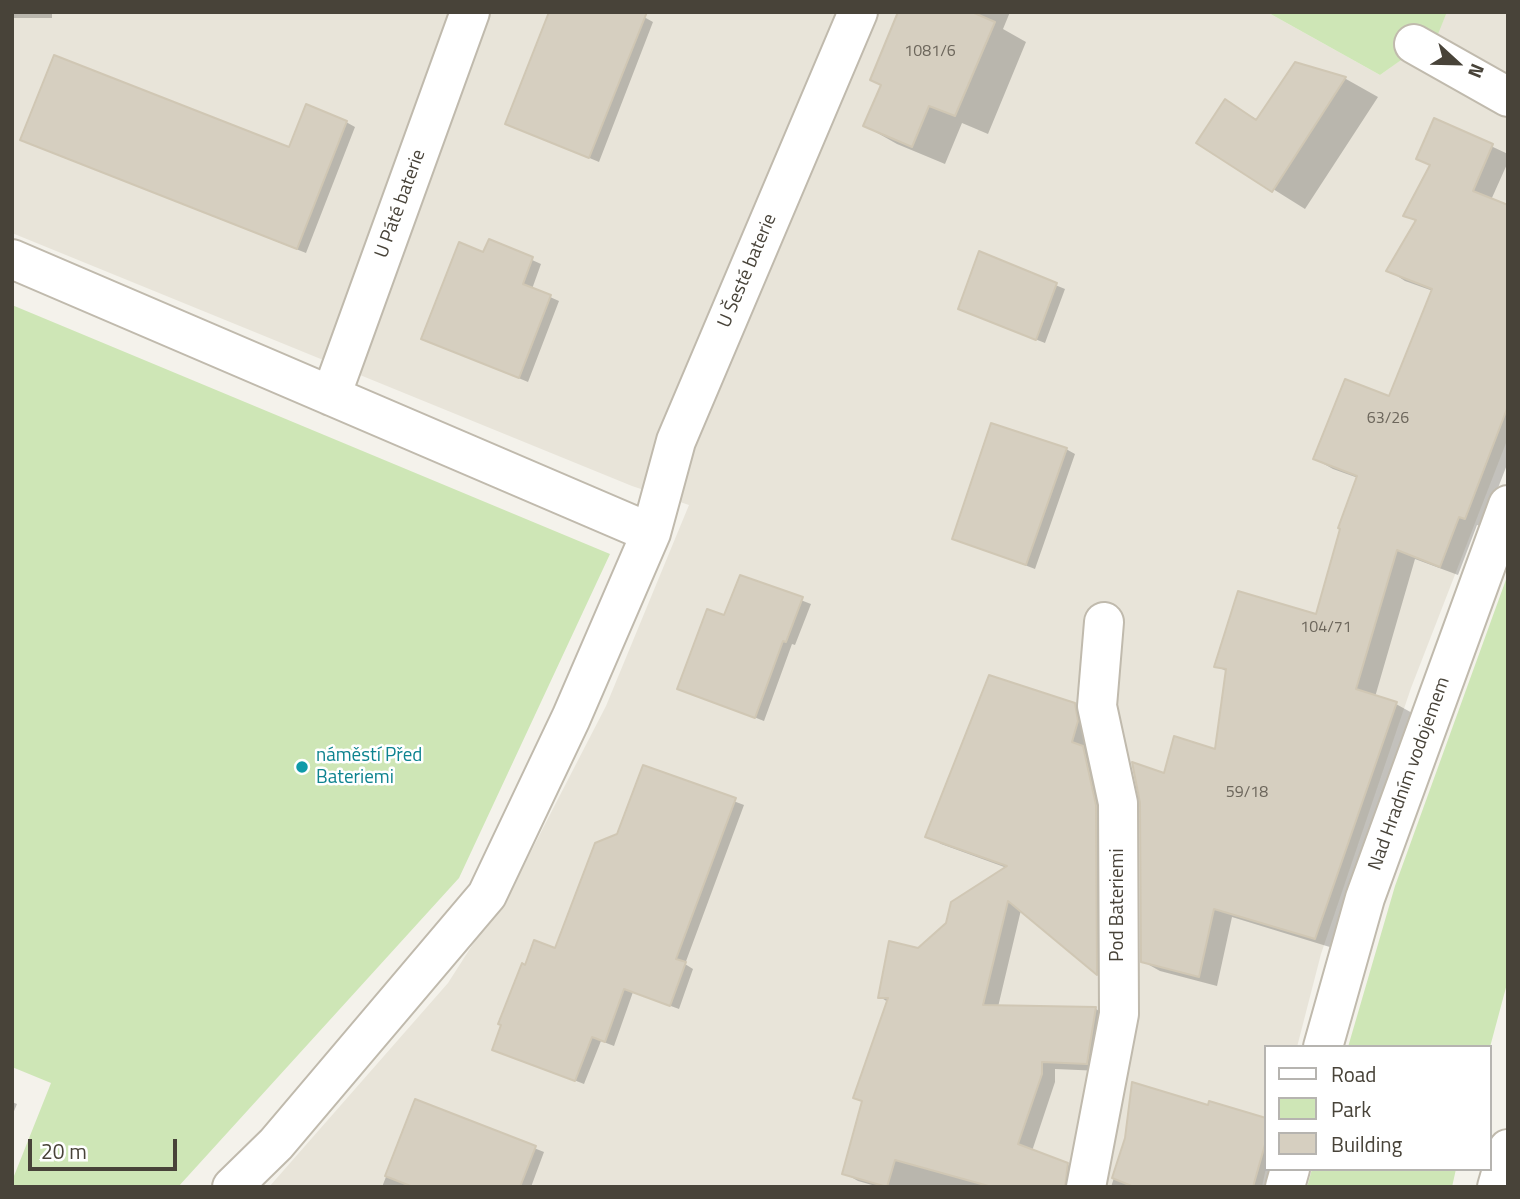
<!DOCTYPE html>
<html>
<head>
<meta charset="utf-8">
<style>
  body { margin:0 }
  #map { position:relative; width:1520px; height:1199px; overflow:hidden; background:#f4f2eb; font-family:"Titillium Web",sans-serif }
  canvas { display:block }
  .frame { position:absolute; inset:0; border:14px solid #484339; pointer-events:none }
  .legend { position:absolute; left:1264px; top:1045px; width:228px; height:126px; box-sizing:border-box; background:#fff; border:2px solid #b6b4b0; margin:0; padding:9px 12px; list-style:none; font-size:21px; color:#484339 }
  .legend li { display:flex; align-items:center; gap:14px; height:35px }
  .legend b { width:35px; border:2px solid #b6b4b0 }
  .north { position:absolute; left:1422px; top:28px; width:70px; height:70px; -webkit-text-stroke:5px #fff; paint-order:stroke; rotate:112deg; font-size:19px; font-weight:700; line-height:28px; text-align:center; color:#484339 }
  .north::after { content:''; display:block; margin:auto; width:24px; height:32px; background:#484339; clip-path:polygon(50% 0,100% 100%,50% 72%,0 100%) }
  .scale { position:absolute; left:28px; top:1139px; width:149px; height:32px; box-sizing:border-box; border:4px solid #484339; border-top:0; padding-left:9px; font-size:21px; line-height:24px; white-space:nowrap; color:#484339; -webkit-text-stroke:5px #fff; paint-order:stroke }
</style>
</head>
<body>
<div id="map">
<canvas width="1520" height="1199"></canvas>
<div class="frame"></div>
<ul class="legend">
<li><b style="height:9px;background:#fff"></b>Road</li>
<li><b style="height:19px;background:#cee6b6"></b>Park</li>
<li><b style="height:19px;background:#d6cfc0"></b>Building</li>
</ul>
<div class="north">N</div>
<div class="scale">20 m</div>
</div>
<script>
const c = document.querySelector('canvas').getContext('2d');
c.lineJoin = 'round';
function fillPath(path, color) { c.fillStyle = color; c.fill(path, 'evenodd'); }
const toPath = rows => new Path2D(rows.map(r => 'M' + r).join(''));
function stroke(path, color, width, dash) { c.strokeStyle = color; c.lineWidth = width; c.lineCap = dash ? 'butt' : 'round'; c.setLineDash(dash || []); c.stroke(path); }
function label(font, color, halo, rows, align = 'center') {
  c.font = font + ' "Titillium Web",sans-serif'; c.lineWidth = 5; c.setLineDash([]); c.textBaseline = 'middle'; c.strokeStyle = halo; c.fillStyle = color; for (const [text, x, y, turn = 0] of rows) {
    c.save(); c.translate(x, y); c.rotate((+turn || 0) * Math.PI / 180); c.textAlign = isNaN(turn) ? turn : align; if (halo) c.strokeText(text, 0, 0); c.fillText(text, 0, 0); c.restore();
  }
}
fillPath(toPath([
  [12,12,1267,12,1380,75,1437,34,1447,12,1508,12,1508,438,1411,688,1321,954,1297,1047,1266,1047,1266,1168,1262,1187,269,1187,448,983,526,861,606,706,689,505,632,486,12,233]
]), '#e8e4d9');
fillPath(toPath([
  [1267,12,1447,12,1438,34,1380,75],
  [12,305,610,554,459,878,178,1187,12,1187,12,1181,51,1083,12,1067],
  [1508,574,1508,980,1490,1047,1348,1047,1395,886],
  [1312,1169,1456,1169,1452,1187,1307,1187]
]), '#cee6b6');
fillPath(toPath([
  [12,12,52,12,52,18,12,18],
  [900,12,1010,12,1003,29,1026,42,988,134,962,123,945,164,897,144,865,126,883,86],
  [644,17,653,22,599,162,514,126],
  [1296,64,1346,79,1378,97,1305,209,1198,142,1225,101,1258,120],
  [1435,120,1508,154,1508,162,1491,200,1508,207,1508,462,1483,527,1477,525,1458,575,1415,559,1375,697,1396,704,1414,714,1333,948,1232,917,1217,986,1160,971,1142,961,1165,775,1216,751,1228,672,1216,666,1317,616,1358,478,1333,469,1315,459,1390,399,1433,291,1405,281,1388,270,1417,222,1406,215,1431,166,1418,159],
  [346,122,355,127,306,253,31,144,290,149],
  [490,241,541,264,532,289,559,301,528,382,423,338,484,255],
  [980,254,1065,289,1045,343,969,313],
  [1066,449,1075,454,1035,569,954,538],
  [741,577,811,604,795,645,792,644,764,721,680,688,725,617],
  [1075,705,1089,713,1091,729,1086,750,1097,756,1110,980,1098,973,1021,910,998,1007,1096,1009,1109,1017,1101,1071,1055,1069,1055,1082,1032,1151,1068,1165,1081,1173,1079,1187,879,1187,858,1181,844,1173,863,1102,855,1098,888,1002,880,997,919,950,1007,868,941,844,928,836],
  [644,767,744,805,685,964,693,969,679,1009,633,992,614,1046,601,1041,584,1084,494,1049,526,967,556,950,618,836],
  [416,1101,544,1152,531,1187,382,1187],
  [12,1102,17,1104,12,1116],
  [1210,1103,1266,1120,1266,1169,1273,1169,1268,1187,1111,1187,1127,1138,1209,1107]
]), '#0003');
const building = toPath([
  [549,12,647,12,589,158,505,124,549,12],
  [898,12,972,12,995,22,955,116,929,106,912,147,863,126,881,85,870,80,898,12],
  [54,55,289,147,306,104,347,121,297,249,20,140,54,55],
  [1295,62,1346,77,1272,192,1196,143,1225,99,1256,120,1295,62],
  [1434,118,1493,144,1473,191,1508,205,1508,406,1465,519,1459,517,1440,567,1397,550,1356,689,1397,702,1315,939,1214,909,1199,977,1141,962,1140,803,1132,762,1164,773,1174,736,1215,749,1226,669,1214,667,1238,591,1316,614,1340,529,1338,528,1357,476,1313,459,1345,379,1389,396,1432,289,1386,271,1416,220,1403,216,1430,165,1416,159,1434,118],
  [489,239,533,257,523,284,551,295,519,378,421,339,459,242,483,252,489,239],
  [979,251,1057,283,1036,340,958,309,979,251],
  [991,423,1067,448,1026,565,952,539,991,423],
  [740,575,803,597,786,642,783,641,755,718,677,689,707,609,724,615,740,575],
  [989,675,1075,703,1078,721,1072,742,1083,746,1096,805,1097,975,1008,901,983,1005,1096,1007,1087,1064,1042,1062,1042,1074,1018,1144,1068,1163,1065,1187,992,1187,895,1160,887,1187,842,1174,862,1101,853,1098,888,998,878,998,889,941,918,948,946,923,951,902,1007,866,925,837,989,675],
  [643,765,736,798,676,959,686,962,670,1006,624,989,605,1042,592,1037,575,1081,492,1050,501,1025,498,1024,522,963,525,965,534,940,555,948,595,843,617,834,643,765],
  [1132,1082,1208,1105,1209,1101,1266,1118,1266,1141,1253,1187,1134,1187,1112,1178,1125,1138,1132,1082],
  [415,1099,536,1146,520,1187,413,1187,385,1176,415,1099]
]);
fillPath(building, '#d6cfc0');
stroke(building, '#d0c7b4', 2);
const minor = toPath([
  [1414,44,1508,97],
  [12,259,651,533],
  [331,396,470,12],
  [1323,1047,1365,898,1508,505],
  [232,1187,276,1144,487,895,571,718,651,533,676,441,858,12],
  [1086,1187,1119,1014,1118,803,1097,706,1104,622],
  [1285,1187,1290,1169]
]);
const tertiary = toPath([
  [1497,1187,1508,1149]
]);
stroke(minor, '#c0baad', 42);
stroke(tertiary, '#c0baad', 42);
stroke(minor, '#fff', 38);
stroke(tertiary, '#fff', 38);
for (const [x, y, r, color] of [
  [302,767,7,"#0f9aa8"]
]) { const dot = new Path2D(); dot.arc(x, y, r, 0, 2 * Math.PI); c.fillStyle = color; c.fill(dot); stroke(dot, '#fff', 2.5); }
label('16px', '#6c665b', null, [
  ["1081/6",930,52],
  ["63/26",1388,419],
  ["104/71",1326,628],
  ["59/18",1247,793]
]);
label('19px', '#484339', '#fff', [
  ["U Páté baterie",401,204,-70],
  ["U Šesté baterie",748,271,-67],
  ["Nad Hradním vodojemem",1410,774,-70],
  ["Pod Bateriemi",1118,905,-90]
]);
label('19px', '#0d838f', '#fff', [
  ["náměstí Před",316,756],
  ["Bateriemi",316,778]
], 'left');
</script>
</body>
</html>
